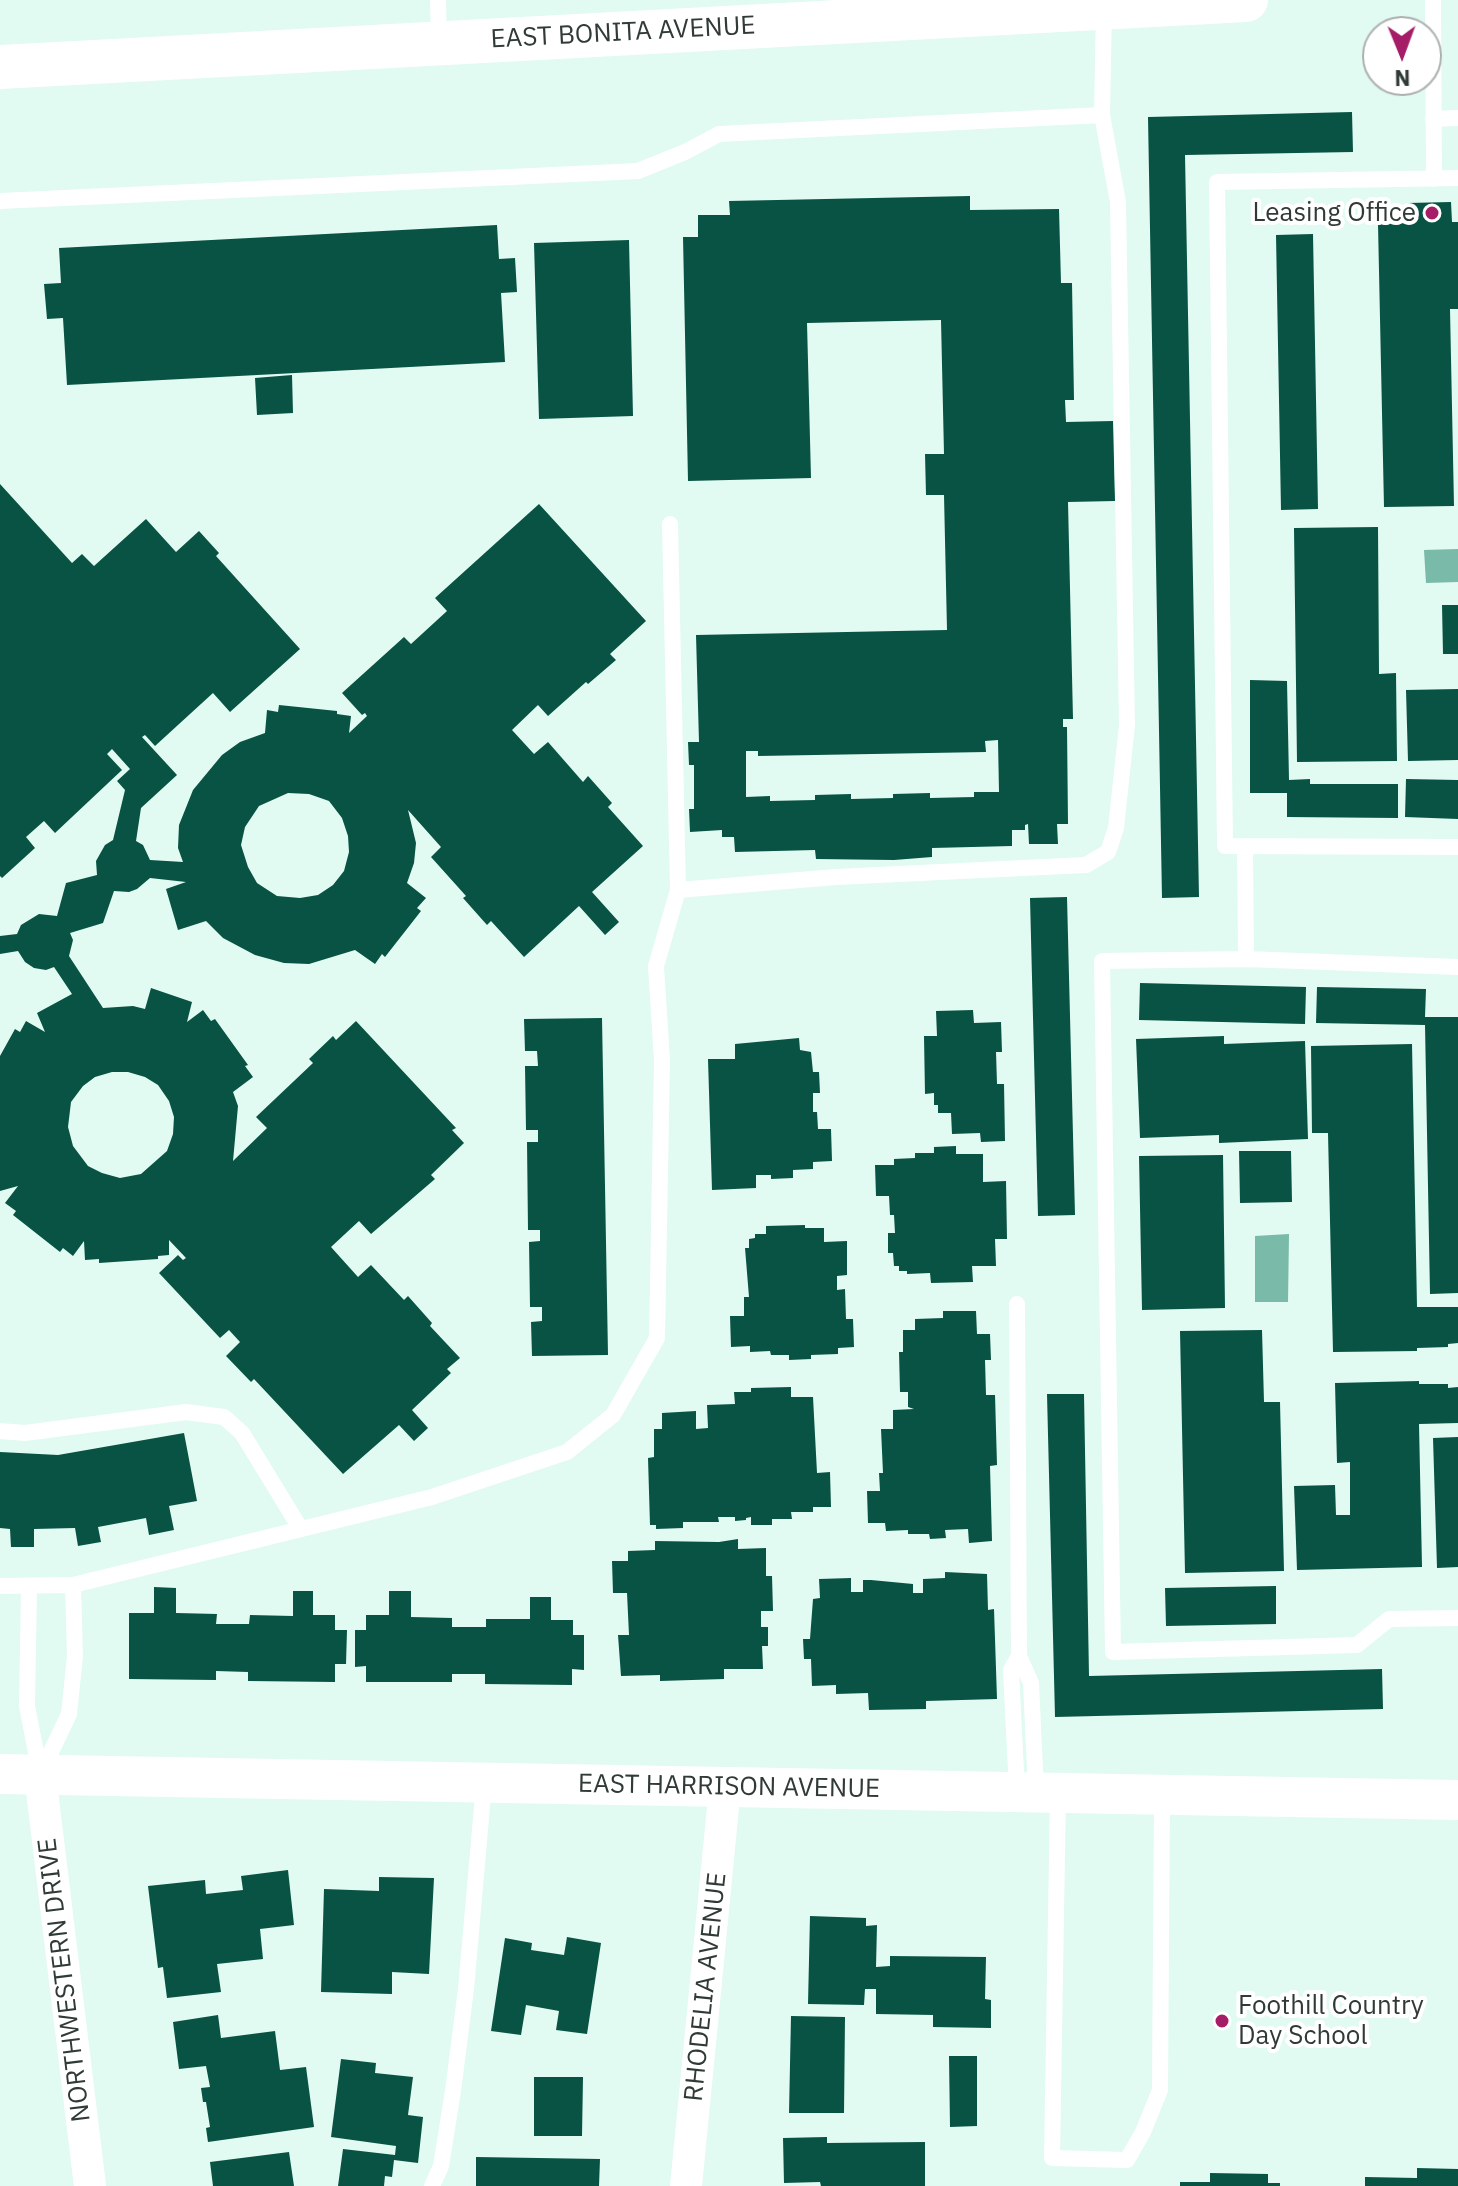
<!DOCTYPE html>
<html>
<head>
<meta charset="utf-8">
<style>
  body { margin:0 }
  #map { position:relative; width:1458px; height:2186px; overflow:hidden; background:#e1faf2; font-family:"IBM Plex Sans",sans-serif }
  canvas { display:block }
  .north { position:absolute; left:1362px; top:16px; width:80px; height:80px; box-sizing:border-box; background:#fff; border:2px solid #acb0af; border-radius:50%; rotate:179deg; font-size:22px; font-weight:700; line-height:32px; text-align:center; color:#303a37 }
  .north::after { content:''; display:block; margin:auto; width:28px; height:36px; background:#a51d66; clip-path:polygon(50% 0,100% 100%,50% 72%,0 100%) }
</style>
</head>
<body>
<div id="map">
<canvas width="1458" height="2186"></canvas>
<div class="north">N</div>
</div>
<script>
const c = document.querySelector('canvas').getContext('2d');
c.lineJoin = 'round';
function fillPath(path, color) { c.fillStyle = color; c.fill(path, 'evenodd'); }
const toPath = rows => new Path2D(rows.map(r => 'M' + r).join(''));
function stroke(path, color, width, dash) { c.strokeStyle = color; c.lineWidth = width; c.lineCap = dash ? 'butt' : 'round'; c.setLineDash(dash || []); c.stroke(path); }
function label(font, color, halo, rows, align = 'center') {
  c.font = font + ' "IBM Plex Sans",sans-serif'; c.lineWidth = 8; c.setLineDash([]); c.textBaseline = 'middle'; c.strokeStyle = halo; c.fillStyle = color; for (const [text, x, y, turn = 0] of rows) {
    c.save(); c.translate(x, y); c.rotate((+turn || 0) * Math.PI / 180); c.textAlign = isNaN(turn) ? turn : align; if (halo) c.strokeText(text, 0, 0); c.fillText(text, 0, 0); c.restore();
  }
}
fillPath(toPath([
  [1458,549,1458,582,1426,583,1424,550],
  [1289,1234,1288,1302,1255,1302,1255,1236]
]), '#79baa8');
fillPath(toPath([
  [1352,112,1353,152,1185,155,1199,897,1162,898,1148,117],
  [970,196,970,210,1059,209,1061,283,1072,283,1074,400,1065,400,1066,422,1113,421,1115,501,1068,502,1073,719,1063,719,1063,727,1067,727,1068,824,1057,824,1058,844,1029,844,1028,824,1025,825,1025,830,1012,830,1012,846,932,848,932,857,894,860,816,859,815,850,735,852,734,837,722,837,722,830,690,832,689,809,694,809,694,765,689,765,688,742,699,742,696,635,947,630,944,495,926,495,925,454,944,454,941,320,807,323,811,478,688,481,683,237,698,237,698,215,730,215,729,201],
  [998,740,999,792,974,792,974,797,930,798,930,793,893,794,893,798,851,799,851,794,815,795,815,800,770,801,770,796,746,797,746,751,758,751,758,756,986,752,985,741],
  [1451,202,1452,222,1458,222,1458,309,1450,309,1454,506,1384,507,1378,224,1409,223,1408,203],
  [497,225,499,259,515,258,517,292,501,293,505,362,67,385,63,318,47,319,44,284,61,283,59,248],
  [1313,234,1318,509,1281,510,1276,235],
  [629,240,633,416,539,419,534,243],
  [292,375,293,413,257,415,255,378],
  [0,484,72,563,82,554,94,566,146,519,176,552,199,531,219,553,216,556,300,649,230,712,213,693,155,746,145,735,142,737,177,775,141,808,136,841,143,845,150,860,183,862,178,848,179,825,193,790,222,755,240,742,265,733,267,710,278,712,279,705,337,711,337,714,351,716,349,733,367,716,365,713,362,715,342,693,404,637,411,644,447,611,435,598,539,504,646,621,610,654,616,660,588,684,586,682,548,716,538,705,512,730,534,754,548,742,583,782,588,776,612,803,608,807,643,846,592,892,619,922,605,935,579,906,524,957,491,921,487,925,463,898,466,896,431,857,441,847,408,810,416,843,414,863,407,883,426,898,417,908,421,911,385,957,382,954,375,964,355,950,309,964,284,963,255,955,223,938,206,921,178,930,166,889,186,882,150,878,137,889,129,892,114,891,103,923,70,933,73,940,69,956,103,1008,133,1006,145,1009,151,988,192,1002,187,1022,203,1010,211,1021,215,1019,248,1065,245,1066,253,1077,233,1092,238,1106,233,1161,267,1128,256,1117,313,1063,309,1059,333,1036,336,1040,356,1021,456,1128,452,1130,464,1143,431,1175,435,1179,371,1234,359,1221,331,1247,358,1277,371,1265,404,1300,408,1296,432,1323,430,1326,460,1358,447,1369,451,1373,412,1410,428,1428,414,1441,399,1425,343,1474,254,1379,251,1382,226,1356,240,1342,229,1330,220,1338,159,1273,178,1255,183,1260,186,1258,169,1240,169,1255,158,1256,158,1259,99,1263,99,1259,85,1260,84,1241,73,1256,63,1248,60,1252,13,1215,16,1211,5,1203,18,1186,0,1191,0,1056,15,1029,20,1032,26,1021,45,1032,37,1013,72,994,54,967,46,970,34,968,25,962,18,951,0,954,0,936,17,934,21,925,39,914,57,916,66,883,97,875,96,861,105,845,113,840,125,790,117,781,130,769,112,749,107,754,122,770,55,833,44,821,26,837,35,848,2,878,0,876],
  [288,793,309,794,329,801,342,818,348,836,349,852,344,871,333,885,318,895,300,898,277,896,257,883,248,867,241,845,245,827,259,806],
  [112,1072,128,1072,145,1077,158,1085,169,1101,174,1117,173,1134,167,1151,141,1174,120,1178,102,1173,88,1166,73,1146,68,1127,71,1102,83,1086,95,1077],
  [1378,527,1379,674,1396,673,1397,761,1297,762,1294,528],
  [1442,605,1458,605,1458,654,1443,654],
  [1250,680,1287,681,1289,780,1310,779,1310,784,1398,784,1398,818,1287,817,1287,793,1250,793],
  [1458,689,1458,760,1408,761,1406,690],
  [1406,779,1458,780,1458,819,1405,817],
  [1067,897,1075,1215,1038,1216,1030,898],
  [1140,983,1306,987,1305,1024,1139,1020],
  [1317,987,1426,989,1425,1017,1458,1017,1458,1293,1430,1294,1425,1025,1316,1023],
  [973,1010,974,1023,1001,1022,1002,1052,996,1052,997,1084,1004,1084,1005,1141,981,1142,980,1133,952,1134,951,1113,938,1113,938,1105,934,1105,934,1093,925,1094,924,1036,937,1036,936,1011],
  [602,1018,608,1355,532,1356,531,1322,542,1321,542,1307,530,1307,529,1242,540,1241,540,1230,528,1230,527,1142,538,1142,538,1130,526,1130,525,1066,538,1066,537,1051,525,1051,524,1019],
  [1224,1036,1224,1044,1305,1041,1308,1139,1219,1143,1219,1135,1140,1138,1136,1039],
  [799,1038,800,1050,811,1052,813,1072,819,1072,820,1093,813,1093,813,1112,817,1112,818,1129,831,1129,832,1161,813,1162,813,1169,793,1170,793,1178,771,1179,771,1175,756,1175,756,1188,712,1190,708,1059,735,1059,735,1044],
  [1412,1044,1417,1307,1458,1307,1458,1343,1448,1344,1448,1347,1417,1348,1417,1351,1333,1352,1328,1133,1312,1133,1311,1046],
  [956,1146,956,1154,983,1154,983,1182,1006,1181,1007,1239,995,1239,996,1266,972,1266,973,1282,931,1283,930,1273,907,1274,907,1271,899,1271,899,1266,894,1266,893,1253,888,1253,888,1233,895,1233,894,1215,890,1215,889,1196,876,1196,875,1165,894,1165,894,1159,915,1158,915,1153,934,1153,934,1147],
  [1239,1151,1291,1151,1292,1202,1240,1203],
  [1223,1155,1225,1308,1142,1310,1139,1156],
  [805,1225,805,1228,824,1228,824,1242,847,1241,847,1275,837,1276,837,1290,845,1289,846,1319,853,1319,854,1347,838,1348,838,1354,811,1355,811,1359,789,1360,789,1355,771,1355,770,1351,750,1352,750,1346,731,1347,730,1316,744,1316,744,1297,749,1297,745,1248,749,1248,749,1239,755,1238,755,1234,766,1234,766,1226],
  [943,1311,976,1311,977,1334,990,1334,991,1360,985,1360,986,1395,995,1395,997,1465,990,1466,992,1541,969,1543,968,1529,945,1530,946,1538,930,1539,929,1534,908,1534,908,1530,886,1531,885,1523,868,1523,867,1491,880,1491,879,1473,883,1473,881,1429,893,1429,893,1410,914,1409,908,1407,908,1392,900,1392,899,1352,903,1352,903,1330,915,1330,915,1319,943,1318],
  [1262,1330,1264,1402,1280,1402,1284,1571,1185,1573,1180,1331],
  [1419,1381,1419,1384,1448,1384,1448,1388,1458,1387,1458,1423,1419,1424,1422,1567,1297,1570,1294,1486,1335,1485,1336,1515,1350,1515,1350,1462,1337,1463,1335,1383],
  [791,1387,791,1397,813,1397,817,1473,830,1472,831,1507,813,1507,813,1512,791,1512,792,1519,772,1519,772,1525,751,1525,751,1517,746,1518,746,1520,735,1521,735,1517,718,1517,719,1522,683,1522,683,1528,656,1529,656,1525,650,1525,648,1458,654,1457,654,1429,662,1429,662,1413,696,1411,696,1429,708,1428,707,1405,735,1404,734,1392,751,1392,751,1388],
  [1047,1394,1084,1394,1089,1676,1382,1669,1383,1709,1055,1717],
  [184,1433,197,1501,169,1506,174,1530,149,1535,146,1518,98,1527,101,1542,78,1546,75,1528,34,1529,34,1547,11,1547,10,1529,0,1528,0,1452,58,1455],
  [1458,1437,1458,1567,1437,1568,1433,1438],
  [738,1539,738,1549,766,1548,766,1576,772,1576,773,1611,761,1611,761,1627,768,1627,768,1646,762,1646,763,1669,724,1669,724,1679,660,1681,660,1675,621,1676,618,1635,629,1635,627,1593,613,1593,612,1561,628,1561,628,1551,655,1550,655,1541,719,1542],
  [945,1572,987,1574,988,1610,994,1609,997,1699,926,1701,926,1709,869,1710,868,1693,836,1694,836,1685,812,1686,811,1659,804,1659,803,1639,810,1639,813,1599,820,1598,819,1579,851,1578,851,1592,863,1592,863,1580,871,1580,913,1584,913,1593,923,1593,923,1579,945,1578],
  [1276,1586,1276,1624,1166,1626,1165,1588],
  [154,1587,176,1588,176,1613,217,1614,216,1624,249,1624,250,1615,293,1616,293,1591,313,1591,313,1615,335,1615,335,1630,347,1630,346,1664,335,1664,335,1682,248,1681,248,1672,216,1671,216,1680,129,1679,129,1613,154,1613],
  [389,1591,411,1591,411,1617,452,1618,452,1627,486,1627,486,1619,530,1619,530,1597,551,1597,551,1620,573,1620,573,1635,584,1635,584,1670,572,1669,572,1685,485,1684,485,1674,452,1674,452,1682,366,1682,366,1666,355,1667,355,1630,366,1630,366,1615,389,1615],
  [288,1870,294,1925,260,1929,263,1959,217,1964,221,1992,167,1998,163,1967,158,1968,148,1886,205,1880,206,1894,243,1890,241,1876],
  [379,1877,434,1878,429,1974,392,1972,392,1994,321,1992,324,1889,379,1891],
  [810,1916,866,1918,866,1926,877,1925,876,1967,890,1966,890,1956,986,1957,985,1999,991,2000,991,2028,933,2027,933,2015,876,2014,876,1989,865,1989,864,2005,808,2004],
  [567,1937,601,1943,587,2034,556,2030,559,2011,526,2005,521,2035,491,2031,505,1938,532,1943,531,1950,564,1955],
  [218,2015,221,2038,275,2031,280,2070,306,2067,314,2127,208,2142,206,2128,210,2127,206,2102,203,2102,201,2088,210,2087,206,2066,179,2069,173,2022],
  [791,2016,845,2017,844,2113,789,2113],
  [949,2056,977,2056,977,2126,950,2127],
  [341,2059,376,2063,375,2073,413,2077,408,2115,423,2117,418,2163,394,2160,392,2177,385,2176,384,2186,338,2186,343,2149,395,2155,396,2146,331,2137],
  [534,2077,583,2077,582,2136,534,2136],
  [827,2137,827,2143,925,2142,925,2186,821,2186,820,2182,784,2183,783,2138],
  [289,2152,294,2186,213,2186,210,2162],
  [476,2157,600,2159,599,2186,476,2186],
  [1417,2168,1458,2169,1458,2186,1365,2186,1365,2177,1417,2178],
  [1210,2173,1268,2174,1268,2183,1280,2183,1280,2186,1180,2186,1180,2182,1210,2182]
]), '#085343');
stroke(toPath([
  [438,0,439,42],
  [1433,0,1434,179],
  [1433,119,1458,118],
  [1458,178,1217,182,1225,846,1458,847],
  [0,201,638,171,685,152,719,134,1102,115],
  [1245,846,1246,959],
  [678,890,836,877,1086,865,1108,852,1116,828,1127,725,1118,202,1102,115,1104,9],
  [1458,967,1246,959,1102,961,1113,1652,1357,1645,1389,1619,1458,1618],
  [1017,1304,1019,1656,1031,1683,1036,1791],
  [0,1431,25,1433,186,1412,224,1417,242,1433,300,1528],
  [0,1586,73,1585,432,1497,567,1452,613,1415,657,1338,662,1061,656,966,678,890,670,524],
  [29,1586,27,1706,40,1773],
  [41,1773,69,1714,75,1656,73,1585],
  [1017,1792,1011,1670,1019,1656],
  [1058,1793,1052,2158,1127,2160,1143,2132,1160,2090,1162,1795],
  [432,2186,441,2166,453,2091,466,1989,484,1784]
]), '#fff', 16);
stroke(toPath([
  [40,1775,90,2186],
  [686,2186,725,1787]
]), '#fff', 32);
stroke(toPath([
  [0,1774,1458,1800]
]), '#fff', 40);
stroke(toPath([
  [0,67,1246,0]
]), '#fff', 44);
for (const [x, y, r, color] of [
  [1432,213,8,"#a51d66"],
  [1222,2021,8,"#a51d66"]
]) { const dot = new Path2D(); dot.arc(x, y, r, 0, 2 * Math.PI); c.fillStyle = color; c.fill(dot); stroke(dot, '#fff', 3); }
label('26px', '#303a37', '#fff', [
  ["EAST BONITA AVENUE",623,33,-3],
  ["EAST HARRISON AVENUE",729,1787,1],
  ["NORTHWESTERN DRIVE",65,1980,-97],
  ["RHODELIA AVENUE",706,1987,-84]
]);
label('26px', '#303a37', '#fff', [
  ["Leasing Office",1416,213],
  ["Foothill Country",1238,2006,"left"],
  ["Day School",1238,2036,"left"]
], 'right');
</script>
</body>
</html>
